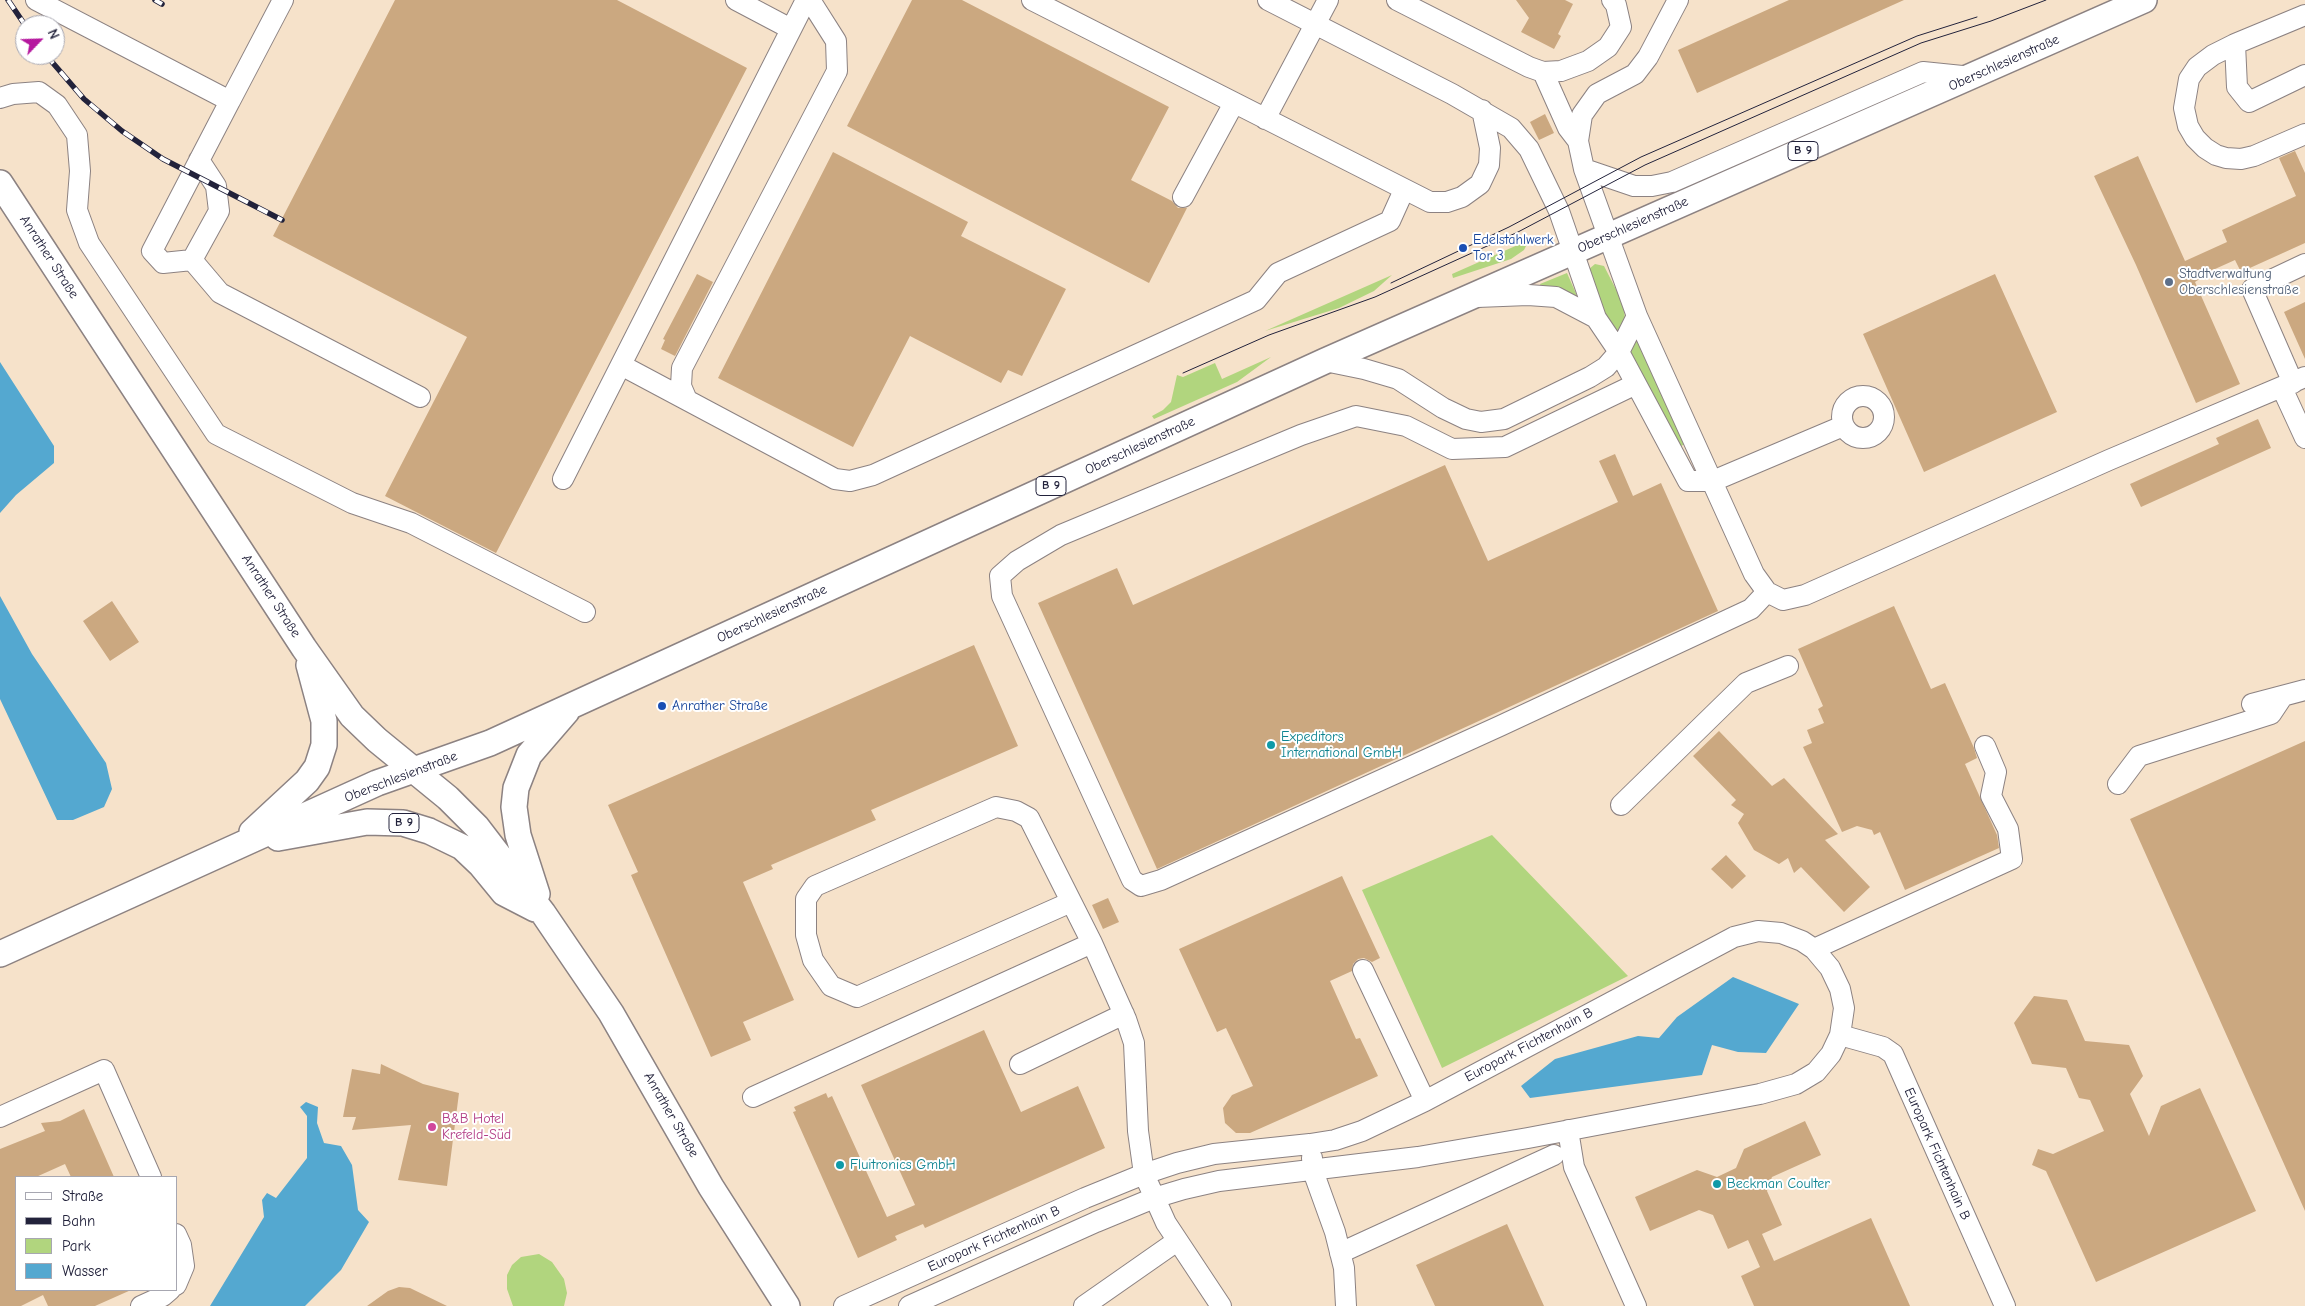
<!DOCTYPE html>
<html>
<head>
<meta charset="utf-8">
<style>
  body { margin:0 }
  #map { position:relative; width:2305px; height:1306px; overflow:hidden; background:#f6e2ca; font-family:"Comic Neue",sans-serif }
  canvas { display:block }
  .legend { position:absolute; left:15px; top:1176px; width:162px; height:115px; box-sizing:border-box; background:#fff; border:1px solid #a7a7b1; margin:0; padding:6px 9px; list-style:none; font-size:15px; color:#22223b }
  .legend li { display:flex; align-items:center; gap:10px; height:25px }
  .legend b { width:25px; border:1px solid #a7a7b1 }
  .north { position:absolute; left:15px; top:15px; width:50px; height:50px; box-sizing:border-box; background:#fff; border:1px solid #a7a7b1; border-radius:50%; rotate:66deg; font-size:14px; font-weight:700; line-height:20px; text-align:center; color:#22223b }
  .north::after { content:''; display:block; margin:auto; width:18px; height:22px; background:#b5179e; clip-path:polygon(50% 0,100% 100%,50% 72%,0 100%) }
</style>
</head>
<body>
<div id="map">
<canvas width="2305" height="1306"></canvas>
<ul class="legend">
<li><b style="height:6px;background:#fff"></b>Straße</li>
<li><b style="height:6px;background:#22223b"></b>Bahn</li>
<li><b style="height:14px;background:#b1d57e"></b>Park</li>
<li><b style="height:14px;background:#54a8d0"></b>Wasser</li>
</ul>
<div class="north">N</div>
</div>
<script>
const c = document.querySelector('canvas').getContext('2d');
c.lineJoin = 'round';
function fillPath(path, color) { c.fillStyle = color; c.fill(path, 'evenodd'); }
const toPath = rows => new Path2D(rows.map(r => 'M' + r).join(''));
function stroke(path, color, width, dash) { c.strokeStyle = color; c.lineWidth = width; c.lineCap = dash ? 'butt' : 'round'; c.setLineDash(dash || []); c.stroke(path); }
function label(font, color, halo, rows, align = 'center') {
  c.font = font + ' "Comic Neue",sans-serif'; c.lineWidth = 4; c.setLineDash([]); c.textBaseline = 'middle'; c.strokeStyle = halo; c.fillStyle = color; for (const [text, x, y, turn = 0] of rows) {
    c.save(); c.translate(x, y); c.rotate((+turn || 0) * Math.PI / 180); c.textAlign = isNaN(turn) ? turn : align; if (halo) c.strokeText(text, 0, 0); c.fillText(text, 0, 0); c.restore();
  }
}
fillPath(toPath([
  [1529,240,1524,250,1511,259,1453,278,1452,274],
  [1595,264,1604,266,1624,305,1625,321,1619,340,1595,300,1589,269],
  [1567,273,1578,298,1542,289,1540,284],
  [1392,275,1374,291,1339,308,1265,331],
  [1637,336,1686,443,1678,448,1626,355],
  [1271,357,1237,382,1154,419,1152,416,1163,410,1171,402,1177,375,1183,377,1215,363,1222,379],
  [1492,835,1628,976,1442,1068,1362,890],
  [539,1254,552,1262,564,1279,567,1293,564,1306,513,1306,507,1289,507,1275,512,1265,521,1257]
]), '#b1d57e');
fillPath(toPath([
  [0,362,54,446,54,463,16,495,0,513],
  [0,596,32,654,106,763,112,789,104,807,73,820,57,820,0,699],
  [1733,977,1799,1004,1766,1053,1738,1052,1712,1045,1702,1075,1530,1098,1521,1086,1555,1059,1638,1036,1659,1038,1677,1017],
  [306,1102,318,1107,317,1123,324,1143,341,1146,352,1165,358,1210,369,1222,341,1270,305,1306,210,1306,264,1217,262,1200,267,1193,276,1198,307,1158,307,1116,300,1107]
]), '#54a8d0');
fillPath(toPath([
  [395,0,617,0,747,68,496,553,385,496,467,337,273,236],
  [912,0,962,0,1169,107,1131,180,1172,201,1178,208,1187,208,1149,283,847,126],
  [1516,0,1565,0,1573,4,1558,34,1561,36,1554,49,1521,32,1529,18],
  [1789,0,1904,0,1697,93,1678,50],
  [1545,114,1554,133,1539,140,1530,122],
  [2295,151,2305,173,2305,243,2241,272,2235,260,2215,269,2195,282,2240,384,2196,403,2136,265,2094,176,2138,156,2185,261,2227,242,2222,230,2296,196,2279,158],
  [833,152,968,222,961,236,1066,289,1022,376,1008,370,1001,383,910,336,853,447,718,378],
  [697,274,713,282,675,356,661,349,665,340,663,339],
  [1995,274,2057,412,1924,472,1863,334],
  [2305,302,2305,359,2284,312],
  [2258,419,2271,448,2141,507,2130,484,2219,444,2216,438],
  [1615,454,1633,496,1661,483,1718,611,1157,869,1038,603,1117,568,1133,605,1445,465,1488,561,1618,502,1599,461],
  [112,601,139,642,110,661,83,621],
  [1894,606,1931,689,1945,683,1974,748,1977,758,1965,764,1997,835,1999,848,1905,890,1880,832,1874,835,1872,830,1857,826,1842,832,1803,747,1812,743,1807,730,1824,723,1818,709,1823,706,1798,649],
  [974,645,1018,746,871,810,876,820,771,865,773,869,743,882,794,1000,743,1022,751,1040,711,1057,631,875,638,872,608,805],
  [1719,731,1772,786,1784,778,1838,834,1825,840,1870,887,1844,912,1801,867,1794,873,1788,858,1779,864,1754,850,1738,823,1744,814,1731,805,1736,800,1693,756],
  [2305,741,2305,1211,2130,819],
  [1726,855,1746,876,1732,889,1711,869],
  [1342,876,1380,958,1372,962,1364,958,1358,959,1353,964,1352,971,1330,981,1356,1039,1360,1038,1378,1076,1250,1133,1236,1133,1225,1123,1223,1108,1232,1095,1253,1086,1226,1028,1217,1032,1179,949],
  [1108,898,1119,922,1103,929,1092,905],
  [2034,996,2067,1000,2085,1041,2129,1045,2143,1076,2130,1094,2149,1136,2161,1106,2200,1088,2256,1211,2096,1282,2046,1171,2032,1165,2038,1149,2053,1154,2104,1131,2090,1100,2079,1098,2066,1068,2032,1064,2014,1023],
  [984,1030,1021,1112,1078,1086,1105,1148,925,1228,923,1224,895,1236,897,1240,858,1258,793,1112,796,1111,794,1107,826,1093,828,1098,832,1096,887,1217,915,1205,861,1085],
  [381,1064,423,1084,459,1093,447,1186,398,1180,411,1125,352,1130,356,1117,343,1117,352,1069,380,1074],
  [84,1109,114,1177,71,1177,65,1164,36,1177,16,1177,16,1290,131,1290,95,1306,48,1306,43,1295,21,1306,0,1306,0,1149,45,1131,41,1123,60,1121],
  [1805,1121,1821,1155,1772,1177,1767,1191,1782,1225,1762,1234,1774,1261,1871,1218,1910,1306,1754,1306,1741,1276,1760,1267,1748,1240,1728,1249,1713,1215,1699,1210,1650,1231,1635,1197,1697,1170,1717,1177,1736,1168,1744,1149],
  [1507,1224,1544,1306,1435,1306,1416,1265],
  [399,1287,410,1288,447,1306,367,1306,388,1291]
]), '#cba880');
const minor = toPath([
  [36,0,230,101,283,0],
  [736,0,791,29],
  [1032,0,1430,202,1447,202,1462,197,1480,184,1489,165,1490,148,1482,110],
  [1268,0,1452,94,1511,128,1529,149,1559,211,1596,318,1619,352,1688,481,1713,481,1843,426],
  [1397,0,1529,67,1543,72,1561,71,1588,61,1608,47,1621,27,1616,5,1612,0],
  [2305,15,2235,44,2213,55,2197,67,2189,79,2184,108,2188,126,2195,138,2205,148,2216,155,2226,158,2241,159,2254,156,2305,134],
  [2235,44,2237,87,2249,102,2305,75],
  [1543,72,1568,128,1578,141],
  [0,98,13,94,39,92,57,105,77,135,80,171,77,210,89,243,216,434,352,503,411,523,585,612],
  [230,101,152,251,163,263,192,260,220,293,420,397],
  [1265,119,1328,0],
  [1584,169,1634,186,1652,186,1672,182,1923,72,1972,77],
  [1183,197,1234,103],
  [192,260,219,211,216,186,199,160],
  [1477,297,1528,295,1556,297,1596,318],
  [1637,316,1754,574,1767,592,1783,600,1805,595,2109,460,2305,377],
  [1325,361,1364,369,1398,379,1443,408,1466,419,1481,422,1504,419,1590,377,1606,367,1619,352,1637,316,1584,169,1578,141,1582,115,1597,94,1635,74,1648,57,1678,0],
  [621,365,835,479,850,481,873,475,1256,300,1278,273,1390,221,1404,190],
  [2293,383,2252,289,2305,264],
  [1636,384,1505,447,1452,449,1406,426,1356,416,1301,435,1061,535,1017,561,1000,576,1002,596,1132,880,1141,886,1161,880,1500,726,1751,609,1767,592],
  [2282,388,2305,438],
  '1842 417a21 21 0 1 1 42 0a21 21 0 1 1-42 0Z',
  [687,400,681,386,682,368,837,71,836,41,810,0],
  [563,479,806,0],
  [2252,704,2305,690],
  [2118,784,2139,756,2271,714,2283,696],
  [1621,805,1746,683,1788,666],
  [1071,902,857,997,831,986,813,960,806,935,806,899,815,886,996,807,1016,811,1029,818,1092,943,1126,1019,1134,1043,1138,1131,1144,1174,1166,1223,1221,1306],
  [1814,949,2012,859,2008,829,1991,796,1996,772,1985,746],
  [1363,970,1425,1101],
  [1840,1035,1883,1047,1893,1054,2005,1306],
  [1020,1064,1124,1014],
  [753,1097,1092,943],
  [0,1117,104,1070,151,1177],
  [1568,1130,1574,1167,1636,1306],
  [1312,1158,1313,1171,1335,1232,1344,1268,1346,1306],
  [176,1234,181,1245,184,1266,176,1285],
  [1340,1253,1554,1155],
  [141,1306,163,1296,170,1290],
  [844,1306,1085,1198,1144,1174,1177,1163,1214,1154,1310,1144,1335,1140,1362,1131,1425,1101,1734,937,1758,931,1781,933,1802,941,1814,949,1830,968,1840,989,1844,1008,1840,1035,1831,1054,1816,1072,1796,1084,1760,1094,1528,1138,1418,1157,1219,1181,1184,1189,1154,1198,1096,1222,909,1306],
  [1084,1306,1177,1241]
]);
const major = toPath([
  [0,183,304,648,352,716,377,740,448,798,477,827,543,913,611,1013,711,1187,787,1306],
  [252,832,307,781,317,767,324,745,324,721,309,665],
  [278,838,367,822,403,823,429,831,462,847,481,865,504,893,535,909],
  [537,894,518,835,514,807,516,788,529,755,567,711],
  [0,954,377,783,490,743,1325,361,2144,0]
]);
stroke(minor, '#8c8282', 22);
stroke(major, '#8c8282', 28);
stroke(minor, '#fff', 20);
stroke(major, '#fff', 25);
stroke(toPath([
  [1391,283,1509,227,1641,157,1917,36,1977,17],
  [1183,373,1269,335,1375,297,1518,232,1645,165,1921,43,1991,21,2046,0]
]), '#22223b', 1);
const rail = toPath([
  [8,0,25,25],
  [155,0,162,4],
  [46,55,84,99,122,131,163,159,282,220]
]);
stroke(rail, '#22223b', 5.5);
stroke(rail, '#fff', 4, [11]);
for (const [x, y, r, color] of [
  [1463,248,5,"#1a4fb4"],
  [2169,282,5,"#5c6f8a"],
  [662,706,5,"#1a4fb4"],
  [1271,745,5,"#0f9aa8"],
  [432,1127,5,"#d1479c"],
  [840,1165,5,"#0f9aa8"],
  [1717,1184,5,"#0f9aa8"]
]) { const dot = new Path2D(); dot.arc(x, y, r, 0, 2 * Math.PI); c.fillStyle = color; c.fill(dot); stroke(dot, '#fff', 2); }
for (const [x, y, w] of [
  [1803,151,30],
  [1051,486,30],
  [404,823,30]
]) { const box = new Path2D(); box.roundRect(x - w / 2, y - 9.5, w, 19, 4); c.fillStyle = '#fff'; c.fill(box); stroke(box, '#22223b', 1); }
label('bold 12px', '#22223b', null, [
  ["B 9",1803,151],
  ["B 9",1051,486],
  ["B 9",404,823]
]);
label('14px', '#22223b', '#fff', [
  ["Oberschlesienstraße",2004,63,-24],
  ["Oberschlesienstraße",1633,225,-24],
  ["Anrather Straße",49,257,57],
  ["Oberschlesienstraße",1140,446,-25],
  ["Anrather Straße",271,596,57],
  ["Oberschlesienstraße",772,614,-25],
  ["Oberschlesienstraße",401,777,-21],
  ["Europark Fichtenhain B",1529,1045,-28],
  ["Anrather Straße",671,1115,60],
  ["Europark Fichtenhain B",1937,1154,66],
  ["Europark Fichtenhain B",994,1239,-24]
]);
label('14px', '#164399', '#fff', [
  ["Edelstahlwerk",1473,240],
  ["Tor 3",1473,256],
  ["Anrather Straße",672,706]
], 'left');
label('14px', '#4e5e75', '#fff', [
  ["Stadtverwaltung",2179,274],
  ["Oberschlesienstraße",2179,290]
], 'left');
label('14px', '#0d838f', '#fff', [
  ["Expeditors",1281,737],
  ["International GmbH",1281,753],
  ["Fluitronics GmbH",850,1165],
  ["Beckman Coulter",1727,1184]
], 'left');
label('14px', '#b23c85', '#fff', [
  ["B&B Hotel",442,1119],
  ["Krefeld-Süd",442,1135]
], 'left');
</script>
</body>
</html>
